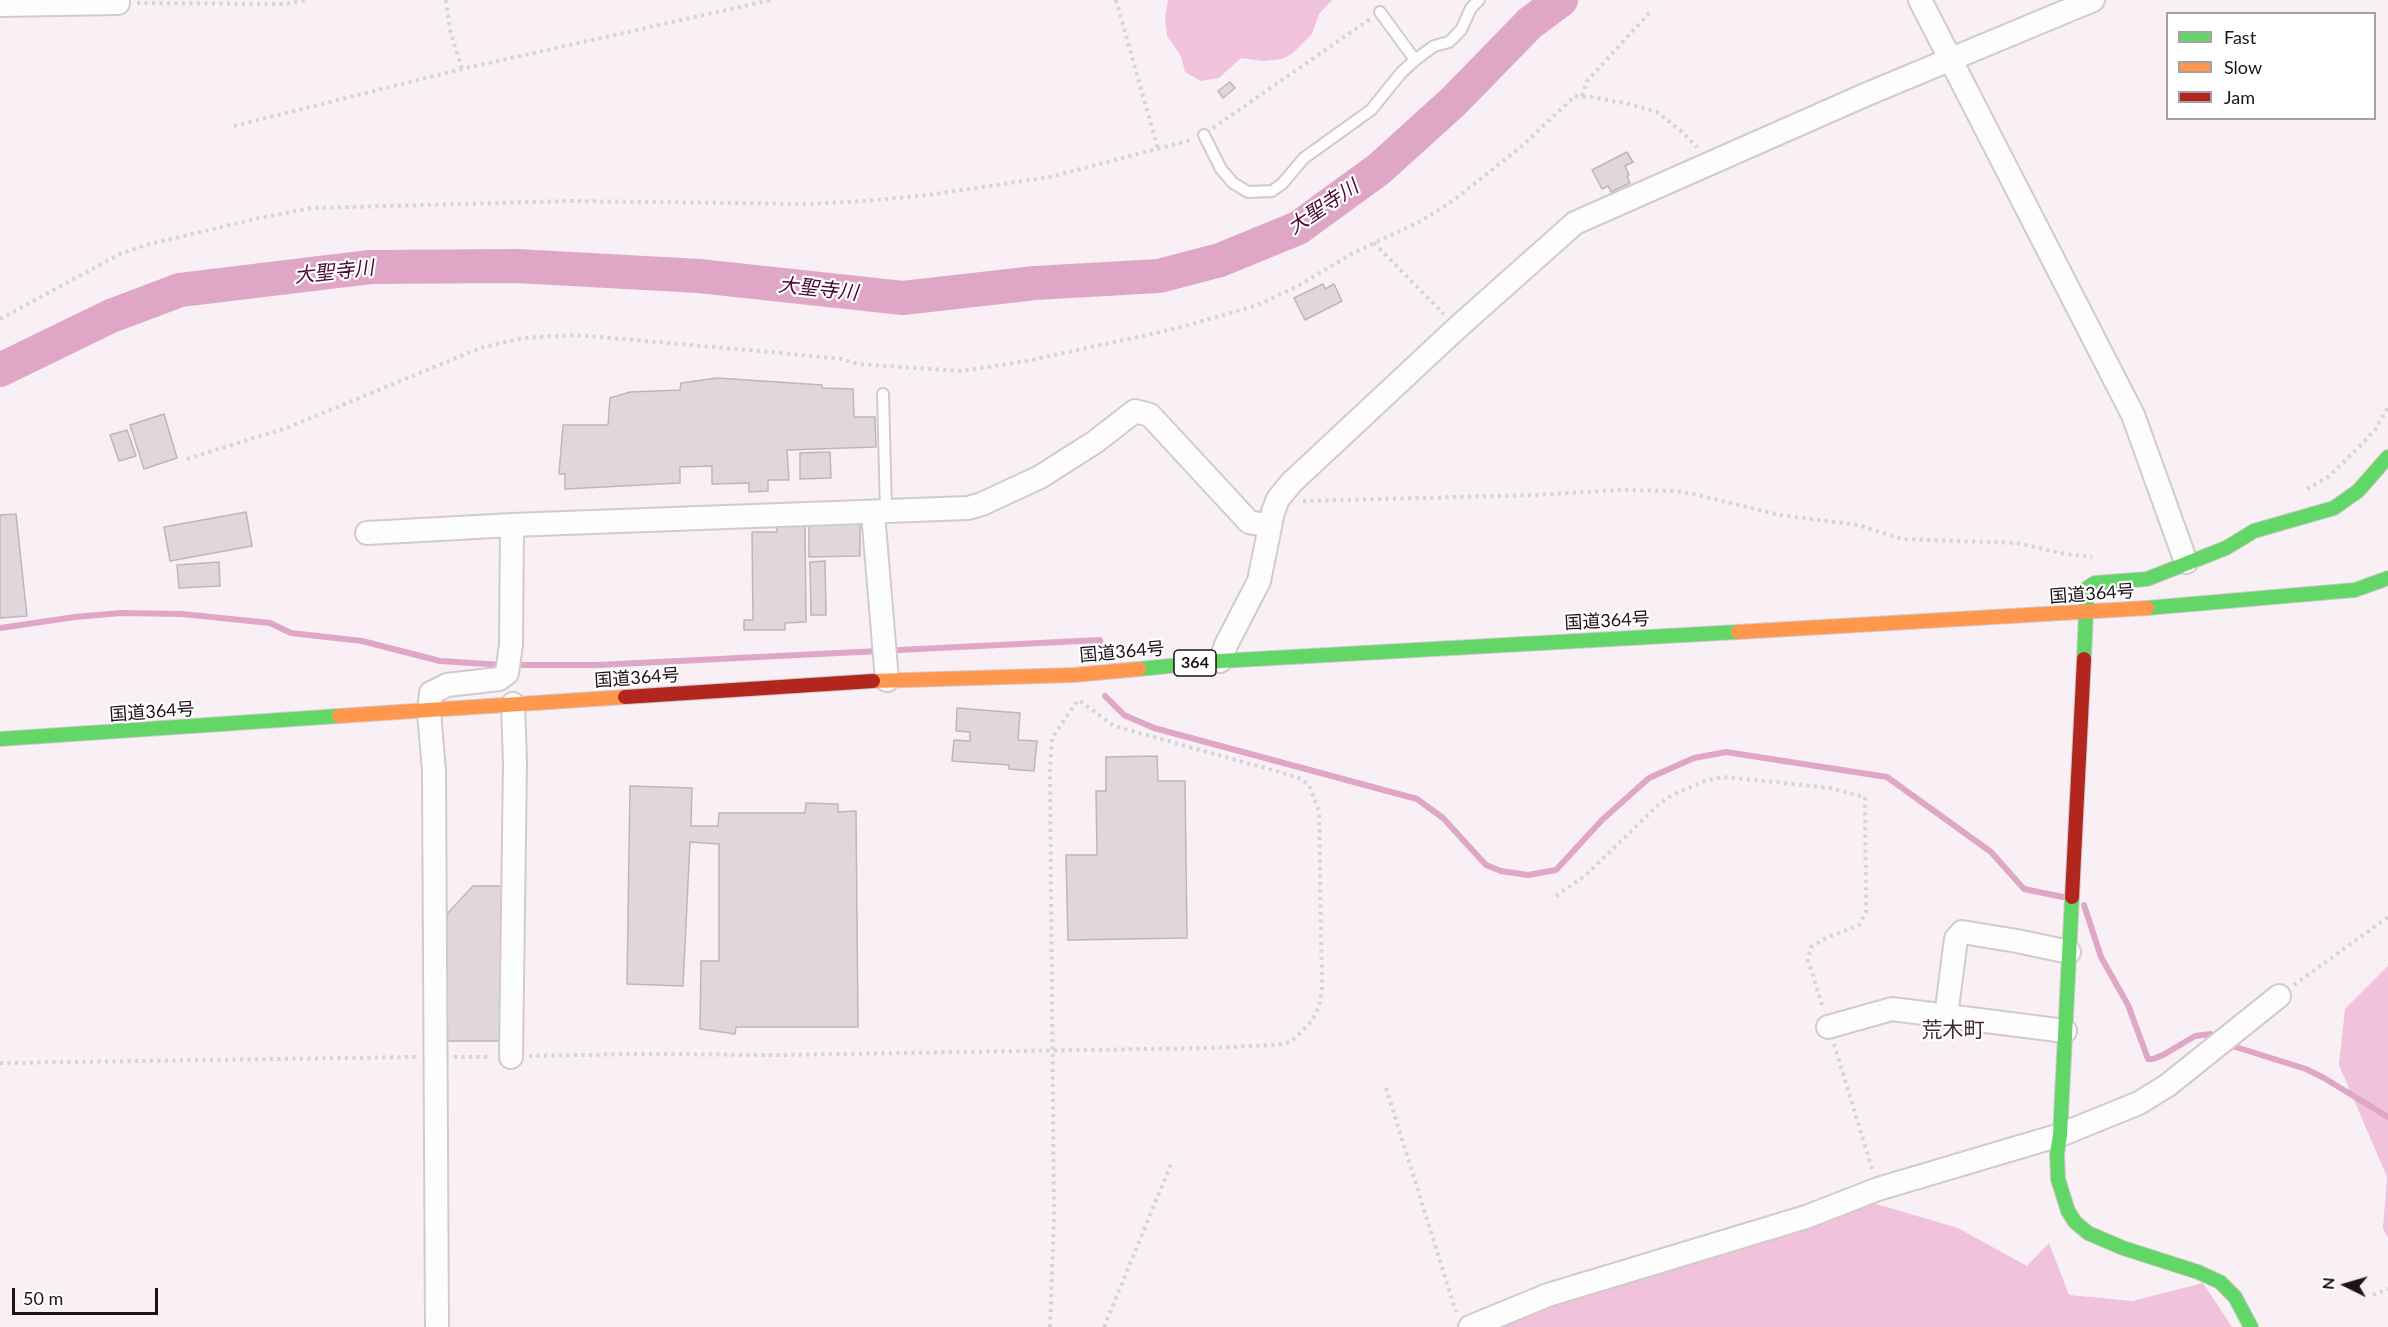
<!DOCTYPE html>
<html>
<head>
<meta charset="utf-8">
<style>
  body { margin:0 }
  #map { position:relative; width:2388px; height:1327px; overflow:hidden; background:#f8f0f4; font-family:Lato,sans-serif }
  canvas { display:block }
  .legend { position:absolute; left:2166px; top:12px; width:210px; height:108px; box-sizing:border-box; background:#fff; border:2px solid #a5a0a3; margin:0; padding:8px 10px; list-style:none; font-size:18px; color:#1d1218 }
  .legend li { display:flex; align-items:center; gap:12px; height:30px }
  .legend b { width:30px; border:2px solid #a5a0a3 }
  .north { position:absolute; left:2316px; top:1255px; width:60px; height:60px; -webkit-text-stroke:4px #fff; paint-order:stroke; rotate:275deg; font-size:16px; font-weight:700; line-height:24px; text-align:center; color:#1d1218 }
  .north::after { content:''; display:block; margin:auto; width:21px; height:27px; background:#1d1218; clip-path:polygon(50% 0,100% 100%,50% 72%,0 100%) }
  .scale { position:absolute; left:12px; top:1288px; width:146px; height:27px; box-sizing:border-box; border:3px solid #1d1218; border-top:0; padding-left:8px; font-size:18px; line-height:21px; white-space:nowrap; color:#1d1218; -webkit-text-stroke:4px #fff; paint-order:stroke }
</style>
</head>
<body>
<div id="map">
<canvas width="2388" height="1327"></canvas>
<ul class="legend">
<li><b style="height:8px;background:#63d668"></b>Fast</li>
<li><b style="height:8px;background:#ff974d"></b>Slow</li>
<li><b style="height:8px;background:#b3261e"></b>Jam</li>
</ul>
<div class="north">N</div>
<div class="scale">50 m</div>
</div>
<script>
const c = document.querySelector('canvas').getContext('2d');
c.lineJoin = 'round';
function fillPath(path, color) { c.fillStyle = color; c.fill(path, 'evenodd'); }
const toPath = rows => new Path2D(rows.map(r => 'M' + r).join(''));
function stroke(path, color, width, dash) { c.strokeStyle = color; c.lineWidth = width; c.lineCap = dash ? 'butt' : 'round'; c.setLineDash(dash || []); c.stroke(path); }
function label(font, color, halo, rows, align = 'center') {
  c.font = font + ' Lato,"Noto Sans JP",sans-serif'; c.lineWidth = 4.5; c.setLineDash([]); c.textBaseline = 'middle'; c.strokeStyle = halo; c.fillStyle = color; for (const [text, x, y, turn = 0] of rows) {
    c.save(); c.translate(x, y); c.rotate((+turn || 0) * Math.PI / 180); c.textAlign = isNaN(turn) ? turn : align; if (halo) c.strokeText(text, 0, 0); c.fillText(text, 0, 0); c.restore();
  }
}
fillPath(toPath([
  [1168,0,1332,0,1319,14,1312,34,1293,53,1282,59,1263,61,1241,58,1219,78,1201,81,1185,72,1181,56,1167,36,1165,17],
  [2388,966,2388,1238,2383,1228,2387,1177,2339,1065,2345,1009],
  [1866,1201,1958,1228,2027,1266,2049,1243,2069,1295,2132,1301,2203,1283,2232,1327,1491,1327,1565,1300]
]), '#f0c2db');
stroke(toPath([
  [0,628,75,617,121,613,182,614,270,623,291,633,362,641,440,661,503,665],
  [513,665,598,665,1100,640,1102,651],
  [1105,696,1124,715,1154,728,1417,799,1443,818,1486,865,1501,871,1528,875,1556,870,1602,820,1649,778,1694,758,1726,752,1887,777,1991,852,2024,889,2063,897],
  [2084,905,2101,957,2128,1005,2148,1059,2153,1059,2163,1055,2195,1036,2211,1034,2218,1038],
  [2226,1044,2306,1069,2324,1078,2388,1117]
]), '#dfa7c5', 6);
stroke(toPath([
  [0,370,111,316,180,290,370,267,517,266,699,276,903,298,1035,283,1159,276,1220,260,1298,228,1379,169,1454,101,1530,23,1561,0]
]), '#dfa7c5', 34);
const building = toPath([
  [1230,82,1235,88,1223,98,1218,91,1230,82],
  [1627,152,1633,162,1625,166,1629,175,1627,176,1630,183,1611,192,1608,186,1602,189,1592,170,1627,152],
  [1323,284,1325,289,1334,284,1342,301,1305,320,1294,298,1323,284],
  [717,378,822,385,822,388,853,389,854,417,875,417,876,447,787,450,789,480,768,480,768,491,749,492,749,483,712,484,712,466,680,467,680,483,565,489,565,474,559,474,563,425,608,425,610,398,630,392,680,390,681,383,717,378],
  [164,414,177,458,144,469,130,425,164,414],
  [127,430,136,456,119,461,110,435,127,430],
  [830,452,831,478,800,479,800,453,830,452],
  [246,512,252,546,170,561,164,527,246,512],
  [16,514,27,616,0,618,0,515,16,514],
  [860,523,860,556,809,557,809,524,860,523],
  [777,526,805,526,806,622,785,623,785,630,744,630,744,620,753,620,752,532,777,532,777,526],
  [825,561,826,615,811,615,810,562,825,561],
  [219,562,220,586,179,588,177,565,219,562],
  [957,708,1020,713,1018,740,1037,741,1034,771,1009,769,1009,765,952,761,954,740,970,741,970,732,956,731,957,708],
  [1157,756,1158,781,1185,781,1187,938,1068,940,1066,855,1097,855,1096,791,1106,791,1106,757,1157,756],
  [630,786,692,788,691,826,718,826,719,813,805,813,806,803,838,804,838,812,856,811,858,1027,736,1027,735,1034,700,1029,701,961,719,961,719,844,690,842,683,986,627,984,630,786],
  [473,886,504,886,503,1041,446,1041,447,914,473,886]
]);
fillPath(building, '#e0d7dc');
stroke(building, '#bfb5ba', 1.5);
const lane = toPath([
  [1380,12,1415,60],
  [1204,135,1221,169,1233,183,1248,192,1272,191,1282,184,1304,158,1371,110,1401,73,1415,60,1434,46,1449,42,1461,30,1471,8,1479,0],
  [883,394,886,512]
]);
const street = toPath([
  [1920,0,2133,415,2186,562],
  [0,5,118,3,118,0],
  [873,513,887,680],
  [367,533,512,525,968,508,982,504,1040,477,1095,442,1135,411,1150,415,1249,522,1269,526],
  [1220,661,1226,645,1259,581,1273,512,1278,499,1291,483,1457,328,1575,223,1865,95,2093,0],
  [1946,1016,1956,939,1962,932,2017,941,2069,952],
  [1828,1027,1892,1009,2065,1031],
  [511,1057,515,762,513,704],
  [437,1327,434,771,429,712,431,693,447,685,499,679,507,673,511,645,512,525],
  [1470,1327,1548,1295,1806,1217,1878,1189,2060,1135,2139,1103,2168,1085,2279,996]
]);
const fast = toPath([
  [2147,608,2355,590,2388,578],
  [2084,659,2087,588,2095,583,2147,579,2226,548,2254,531,2334,508,2358,491,2388,457],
  [1139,669,1220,661,1738,632],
  [0,739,339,716],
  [2072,897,2060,1135,2057,1154,2058,1179,2068,1211,2075,1222,2088,1233,2123,1248,2198,1272,2220,1282,2235,1297,2251,1327]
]);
const slow = toPath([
  [1738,632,2147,608],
  [873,681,1074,675,1139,669],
  [339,716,625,697]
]);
const jam = toPath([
  [625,697,873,681],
  [2072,897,2084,659]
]);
stroke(lane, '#d3cace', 14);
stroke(street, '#d3cace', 26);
stroke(fast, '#d3cace', 16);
stroke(slow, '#d3cace', 16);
stroke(jam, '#d3cace', 16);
stroke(toPath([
  [446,0,450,30,462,69],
  [1116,0,1158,149],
  [137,3,285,4,308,0],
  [1582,96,1587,81,1652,10],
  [234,126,462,69,771,0],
  [1213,128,1370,19],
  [1374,243,1444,314],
  [0,319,120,254,146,245,259,218,312,208,570,201,808,204,866,201,928,195,1050,177,1191,140],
  [187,459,289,427,480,348,523,338,576,335,783,353,841,359,858,364,961,371,1027,361,1174,329,1258,305,1298,286,1353,253,1421,221,1454,200,1522,146,1575,96,1591,97,1629,104,1657,112,1681,131,1697,147],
  [2307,489,2328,477,2354,452,2375,430,2388,407],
  [1303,501,1536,495,1619,490,1674,491,1694,494,1780,515,1858,525,1902,539,2017,543,2065,554,2092,557],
  [1556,896,1586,875,1658,805,1672,795,1705,781,1722,777,1784,783,1830,788,1865,797,1866,911,1859,925,1826,938,1811,947,1808,960,1823,1008],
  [2294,985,2388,917],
  [1834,1044,1873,1172],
  [529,1056,636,1054,779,1055,1207,1048,1276,1045,1291,1042,1311,1022,1319,1007,1322,987,1319,811,1309,785,1301,779,1283,773,1114,726,1080,701],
  [454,1057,491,1057],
  [0,1063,416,1057],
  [1386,1088,1456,1312],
  [2373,1295,2388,1289],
  [1050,1327,1054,1218,1050,773,1052,738,1078,700],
  [1104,1327,1171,1164]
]), '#d5d3d5', 4, [3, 4.5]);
stroke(lane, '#fefdfd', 10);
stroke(street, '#fefdfd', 22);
stroke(fast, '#63d668', 14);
stroke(slow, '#ff974d', 14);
stroke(jam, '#b3261e', 14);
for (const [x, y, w] of [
  [1195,663,42]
]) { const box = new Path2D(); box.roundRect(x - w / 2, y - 13, w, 26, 4.5); c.fillStyle = '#fff'; c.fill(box); stroke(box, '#1d1218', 1.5); }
label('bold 16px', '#1d1218', null, [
  ["364",1195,663]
]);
label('18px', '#1d1218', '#fff', [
  ["国道364号",2092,594,-4],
  ["国道364号",1607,621,-3],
  ["国道364号",1122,652,-5],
  ["国道364号",637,678,-4],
  ["国道364号",152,712,-4]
]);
label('italic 20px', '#4d0935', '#fff', [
  ["大聖寺川",1323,207,-34],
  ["大聖寺川",334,272,-6],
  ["大聖寺川",818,289,6]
]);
label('21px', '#442a38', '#fff', [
  ["荒木町",1953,1030]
]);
</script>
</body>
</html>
